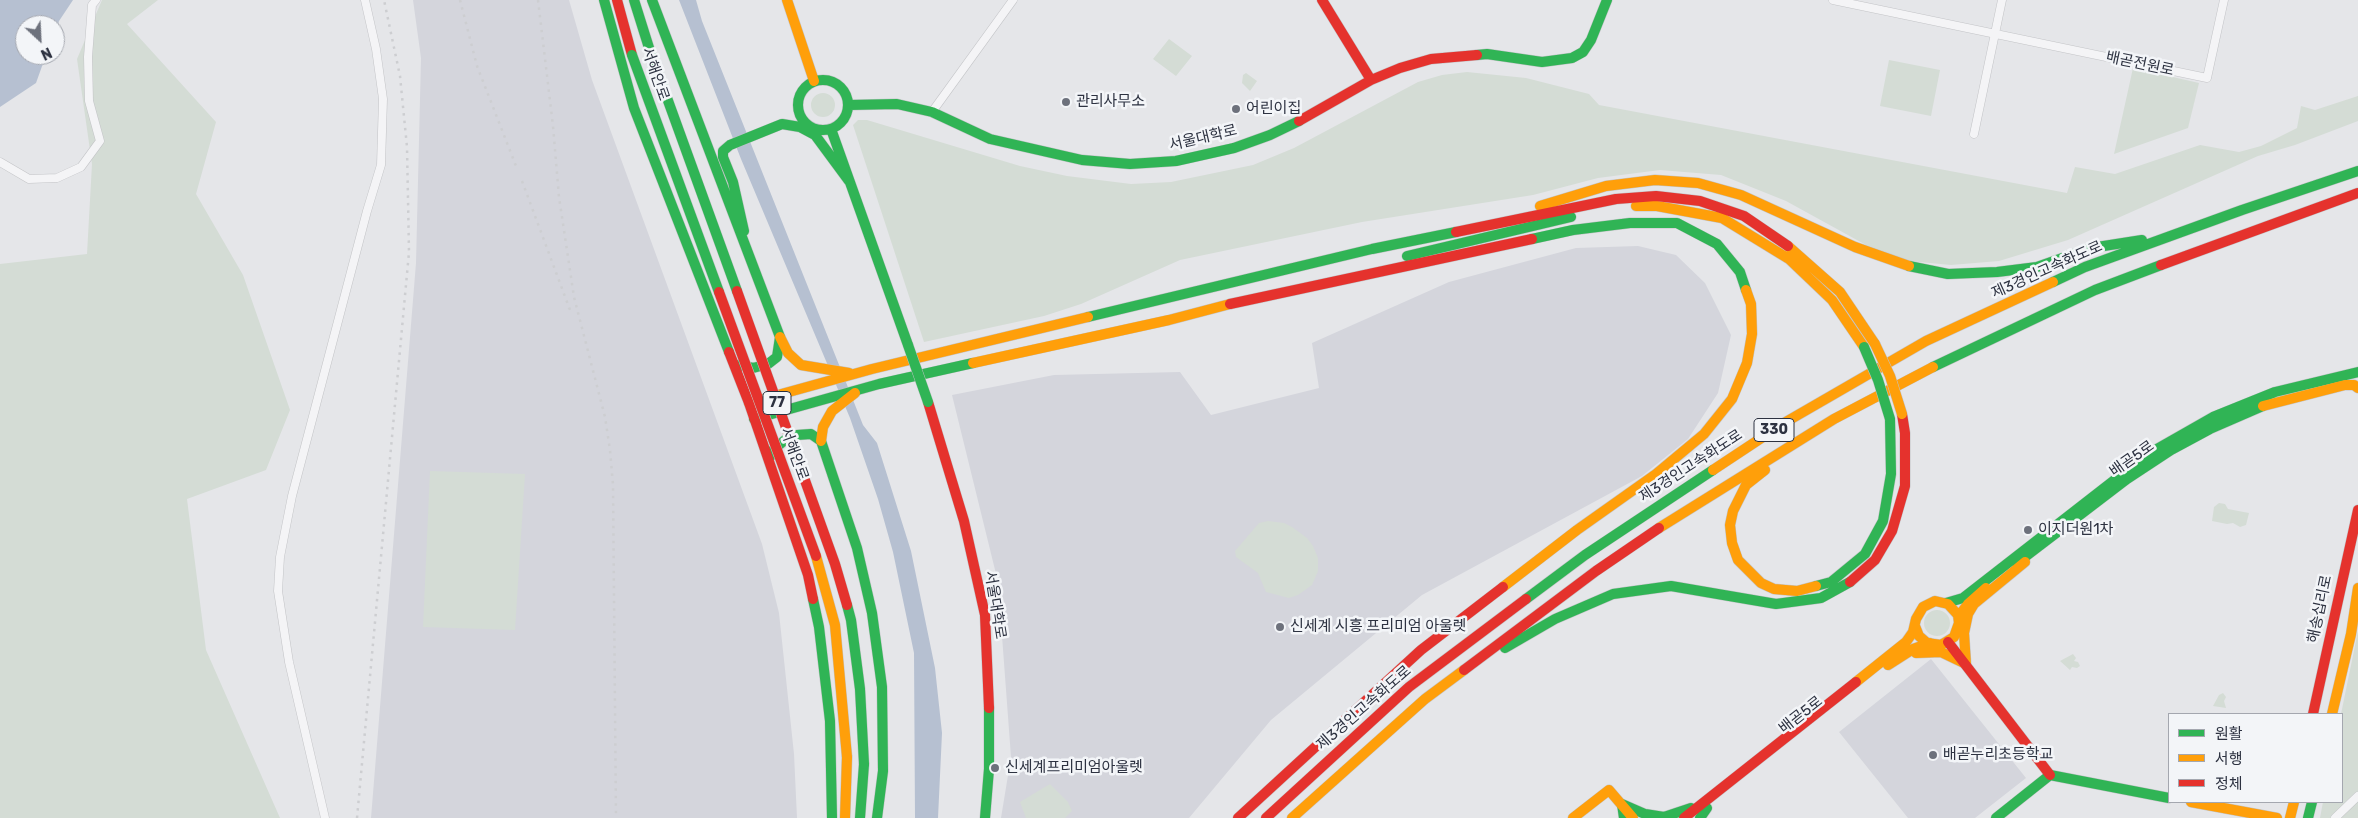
<!DOCTYPE html>
<html>
<head>
<meta charset="utf-8">
<style>
  body { margin:0 }
  #map { position:relative; width:2358px; height:818px; overflow:hidden; background:#e5e6e9; font-family:Rubik,"Noto Sans KR",sans-serif }
  canvas { display:block }
  .legend { position:absolute; left:2168px; top:713px; width:175px; height:90px; box-sizing:border-box; background:#f3f5f8; border:1px solid #a4a7af; margin:0; padding:6px 9px; list-style:none; font-size:15px; color:#2d3241 }
  .legend li { display:flex; align-items:center; gap:10px; height:25px }
  .legend b { width:25px; border:1px solid #a4a7af }
  .north { position:absolute; left:15px; top:15px; width:50px; height:50px; box-sizing:border-box; background:#f3f5f8; border:1px solid #a4a7af; border-radius:50%; rotate:155deg; font-size:14px; font-weight:700; line-height:20px; text-align:center; color:#2d3241 }
  .north::after { content:''; display:block; margin:auto; width:18px; height:22px; background:#6d717c; clip-path:polygon(50% 0,100% 100%,50% 72%,0 100%) }
</style>
</head>
<body>
<div id="map">
<canvas width="2358" height="818"></canvas>
<ul class="legend">
<li><b style="height:6px;background:#30b455"></b>원활</li>
<li><b style="height:6px;background:#ff9f0a"></b>서행</li>
<li><b style="height:6px;background:#e5322d"></b>정체</li>
</ul>
<div class="north">N</div>
</div>
<script>
const c = document.querySelector('canvas').getContext('2d');
c.lineJoin = 'round';
function fillPath(path, color) { c.fillStyle = color; c.fill(path, 'evenodd'); }
const toPath = rows => new Path2D(rows.map(r => 'M' + r).join(''));
function stroke(path, color, width, dash) { c.strokeStyle = color; c.lineWidth = width; c.lineCap = dash ? 'butt' : 'round'; c.setLineDash(dash || []); c.stroke(path); }
function label(font, color, halo, rows, align = 'center') {
  c.font = font + ' Rubik,"Noto Sans KR",sans-serif'; c.lineWidth = 5; c.setLineDash([]); c.textBaseline = 'middle'; c.strokeStyle = halo; c.fillStyle = color; for (const [text, x, y, turn = 0] of rows) {
    c.save(); c.translate(x, y); c.rotate((+turn || 0) * Math.PI / 180); c.textAlign = isNaN(turn) ? turn : align; if (halo) c.strokeText(text, 0, 0); c.fillText(text, 0, 0); c.restore();
  }
}
fillPath(toPath([
  [413,0,569,0,592,80,762,544,779,613,794,754,797,818,371,818,416,263,421,58],
  [1638,246,1676,255,1705,283,1731,335,1718,393,1688,439,1642,476,1422,595,1271,720,1189,818,1001,818,1011,757,998,582,952,395,1054,375,1180,372,1211,415,1319,388,1312,343,1449,282,1576,248],
  [1931,659,2026,778,1975,818,1908,818,1839,732]
]), '#d4d5dc');
fillPath(toPath([
  [102,0,158,0,127,24,216,122,196,194,243,275,290,410,266,470,187,499,206,650,280,818,0,818,0,264,87,254,92,164,77,59],
  [1169,39,1192,56,1176,76,1153,59],
  [1889,60,1940,70,1931,116,1880,106],
  [2133,68,2199,83,2188,128,2114,154],
  [1467,72,1526,78,1589,94,1599,105,2067,193,2075,167,2115,174,2200,145,2239,152,2261,146,2297,128,2301,106,2315,110,2358,96,2358,121,2295,145,2258,156,2068,240,1999,261,1951,265,1909,261,1866,245,1786,201,1721,175,1660,170,1598,178,1533,195,1362,222,1180,260,1081,304,1044,316,924,342,853,125,858,120,867,120,1020,166,1067,176,1131,184,1171,182,1253,165,1294,148,1418,82,1442,75],
  [1246,73,1257,81,1250,91,1242,83,1243,75],
  '811 105a12 12 0 1 1 24 0a12 12 0 1 1-24 0Z',
  [430,471,525,474,515,630,423,627],
  [2219,503,2225,504,2228,509,2249,513,2246,525,2240,527,2233,523,2227,524,2212,521,2214,507],
  [1268,521,1284,523,1292,527,1307,538,1313,546,1318,558,1318,571,1312,585,1298,595,1289,598,1266,592,1258,573,1236,557,1235,551,1259,523],
  '1924 623a13 13 0 1 1 26 0a13 13 0 1 1-26 0Z',
  [2358,631,2358,818,2320,818,2323,802,2342,802,2341,714],
  [2073,654,2076,658,2074,661,2078,662,2080,666,2077,668,2072,667,2070,670,2060,661],
  [2223,693,2226,697,2224,701,2226,708,2213,706,2219,695],
  [1050,784,1068,802,1072,811,1065,818,1026,818,1020,802]
]), '#d4dcd5');
fillPath(toPath([
  [0,0,73,0,59,21,55,33,55,25,25,25,25,55,46,55,36,83,0,107],
  [679,0,696,0,702,21,863,425,877,443,911,551,935,668,942,733,938,818,915,818,914,653,893,552,878,499,850,418,741,159]
]), '#b6c0d1');
const street = toPath([
  [1833,0,2207,78,2224,0],
  [932,112,1013,0],
  [1974,134,2002,0],
  [0,162,29,179,57,178,81,167,100,141,89,101,88,57,92,5,96,0],
  [325,818,289,662,278,591,280,557,292,496,367,211,381,165,383,99,376,49,365,0],
  [2335,818,2358,796]
]);
const fast = toPath([
  [604,0,634,108,729,352],
  [634,0,650,51],
  [652,0,780,337,777,357,768,364,753,368,739,365],
  [1477,55,1487,54,1542,62,1572,58,1583,52,1591,40,1607,0],
  '798 105a25 25 0 1 1 50 0a25 25 0 1 1-50 0Z',
  [849,105,897,104,932,112,990,139,1082,160,1130,164,1176,161,1234,148,1270,135,1299,121],
  [831,129,908,345],
  [744,231,733,182,723,157,723,151,730,145,782,124,800,127,815,135,849,181],
  [1532,239,1573,230,1630,223,1677,223,1717,244,1740,272,1746,290],
  [1407,256,1571,217],
  [1909,266,1948,274,1997,272,2037,267,2091,248,2142,240],
  [2053,282,2085,267,2242,210,2358,171],
  [1088,317,1372,249,1456,232],
  [1933,367,2095,290,2161,265],
  [754,419,879,384,973,363],
  [772,455,773,450,785,440,797,435,811,434,821,441,857,548,872,613,882,687,883,771,877,818],
  [2017,563,2127,479,2171,450,2210,429,2263,406],
  [1816,586,1831,582,1865,554,1883,521,1891,474,1890,419],
  [813,599,819,627,830,721,832,818],
  [1526,599,1585,555,1713,470],
  [1946,603,1963,598,2148,454,2213,417,2275,392,2358,372],
  [1505,648,1555,619,1613,594,1671,586,1776,604,1821,598,1850,582],
  [860,818,864,764],
  [985,818,989,769,989,708],
  [1624,818,1622,804,1645,814,1664,817,1691,808],
  [1700,818,1707,808],
  [1996,818,2050,775,2169,798],
  [2308,818,2312,802]
]);
const slow = toPath([
  [787,0,814,81],
  [1540,206,1606,186,1655,180,1698,183,1741,195,1855,247,1909,266],
  [1636,206,1657,206,1722,218,1789,259,1832,300,1864,347],
  [1788,246,1840,292,1875,344],
  [780,337,788,353,801,365,849,373],
  [973,363,1169,320,1230,304],
  [749,403,872,369,1088,317],
  [2263,406,2345,385,2354,385,2358,388],
  [821,441,823,427,832,411,855,393],
  [1713,470,1784,423,1926,341,2053,282],
  [1765,470,1746,485,1733,511,1730,525,1732,543,1738,560,1761,583,1774,589,1797,591,1816,586],
  [1659,528,1834,419,1933,367],
  [1503,587,1577,530,1656,474,1704,434,1732,399,1747,363,1752,334,1751,304,1746,290],
  [1959,621,1961,613,1968,604,1986,588],
  [1916,653,1941,652,1966,664,1964,633,1968,614,1974,604,2025,562],
  [1888,665,1913,649,1930,643],
  [1856,682,1906,642,1913,632,1916,619,1923,607,1935,601,1948,604,1958,615,1959,623,1954,637,1941,645,1927,643,1919,636,1915,626],
  [2332,714,2351,634,2358,588],
  [2191,802,2277,818],
  [845,818,847,757],
  [1292,818,1425,699,1464,670],
  [1573,818,1609,790,1633,818],
  [2290,818,2294,802]
]);
const jam = toPath([
  [617,0,632,55],
  [1322,0,1371,80],
  [1299,121,1371,80,1400,68,1431,59,1477,55],
  [1456,232,1616,199,1656,196,1700,201,1744,216,1788,246],
  [2161,265,2358,193],
  [1230,304,1532,239],
  [729,352,749,403,808,575,813,599],
  [928,402,964,521,985,615,989,708],
  [1850,582,1875,560,1892,531,1905,486,1905,433,1902,414],
  [1948,642,2050,775],
  [1464,670,1596,571,1659,528],
  [2313,714,2358,510],
  [1238,818,1421,650,1503,587],
  [1266,818,1409,687,1526,599],
  [1684,818,1856,682]
]);
stroke(street, '#c3c4c7', 9);
stroke(fast, '#c3c4c7', 11);
stroke(slow, '#c3c4c7', 11);
stroke(jam, '#c3c4c7', 11);
stroke(street, '#f4f4f6', 8);
stroke(fast, '#30b455', 10);
stroke(slow, '#ff9f0a', 10);
stroke(jam, '#e5322d', 10);
stroke(toPath([
  [460,0,477,66,516,166],
  [538,0,553,126,559,197,574,297,605,417,610,450,613,485,616,818],
  [522,181,570,310],
  [357,818,409,252,407,147,400,76,384,0]
]), '#cdced1', 2.5, [2.5, 5]);
const fastBridge = toPath([
  [650,51,737,291],
  [632,55,719,292],
  [908,345,928,402],
  [1864,347,1878,380,1890,419],
  [847,605,851,620,860,689,864,764]
]);
const slowBridge = toPath([
  [1875,344,1890,376,1902,414],
  [816,556,835,625,847,757]
]);
const jamBridge = toPath([
  [737,291,835,564,847,605],
  [719,292,816,556]
]);
stroke(fastBridge, '#c3c4c7', 11, []);
stroke(slowBridge, '#c3c4c7', 11, []);
stroke(jamBridge, '#c3c4c7', 11, []);
stroke(fastBridge, '#30b455', 10);
stroke(slowBridge, '#ff9f0a', 10);
stroke(jamBridge, '#e5322d', 10);
for (const [x, y, r, color] of [
  [1066,102,5,"#6d717c"],
  [1236,109,5,"#6d717c"],
  [2028,530,5,"#6d717c"],
  [1280,627,5,"#6d717c"],
  [1933,755,5,"#6d717c"],
  [995,768,5,"#6d717c"]
]) { const dot = new Path2D(); dot.arc(x, y, r, 0, 2 * Math.PI); c.fillStyle = color; c.fill(dot); stroke(dot, '#f3f5f8', 2); }
for (const [x, y, w] of [
  [777,403,28],
  [1774,430,40]
]) { const box = new Path2D(); box.roundRect(x - w / 2, y - 11.5, w, 23, 4); c.fillStyle = '#f3f5f8'; c.fill(box); stroke(box, '#2d3241', 1); }
label('bold 14px', '#2d3241', null, [
  ["77",777,403],
  ["330",1774,430]
]);
label('15px', '#2d3241', '#f3f5f8', [
  ["배곧전원로",2140,64,12],
  ["서해안로",655,74,71],
  ["서울대학로",1203,138,-13],
  ["제3경인고속화도로",2047,270,-24],
  ["서해안로",794,454,70],
  ["배곧5로",2132,459,-35],
  ["제3경인고속화도로",1691,466,-33],
  ["서울대학로",995,605,81],
  ["해송십리로",2320,609,-78],
  ["제3경인고속화도로",1364,708,-41],
  ["배곧5로",1801,715,-38]
]);
label('15px', '#2d3241', '#f3f5f8', [
  ["관리사무소",1076,102],
  ["어린이집",1246,109],
  ["이지더원1차",2038,530],
  ["신세계 시흥 프리미엄 아울렛",1290,627],
  ["배곧누리초등학교",1943,755],
  ["신세계프리미엄아울렛",1005,768]
], 'left');
</script>
</body>
</html>
